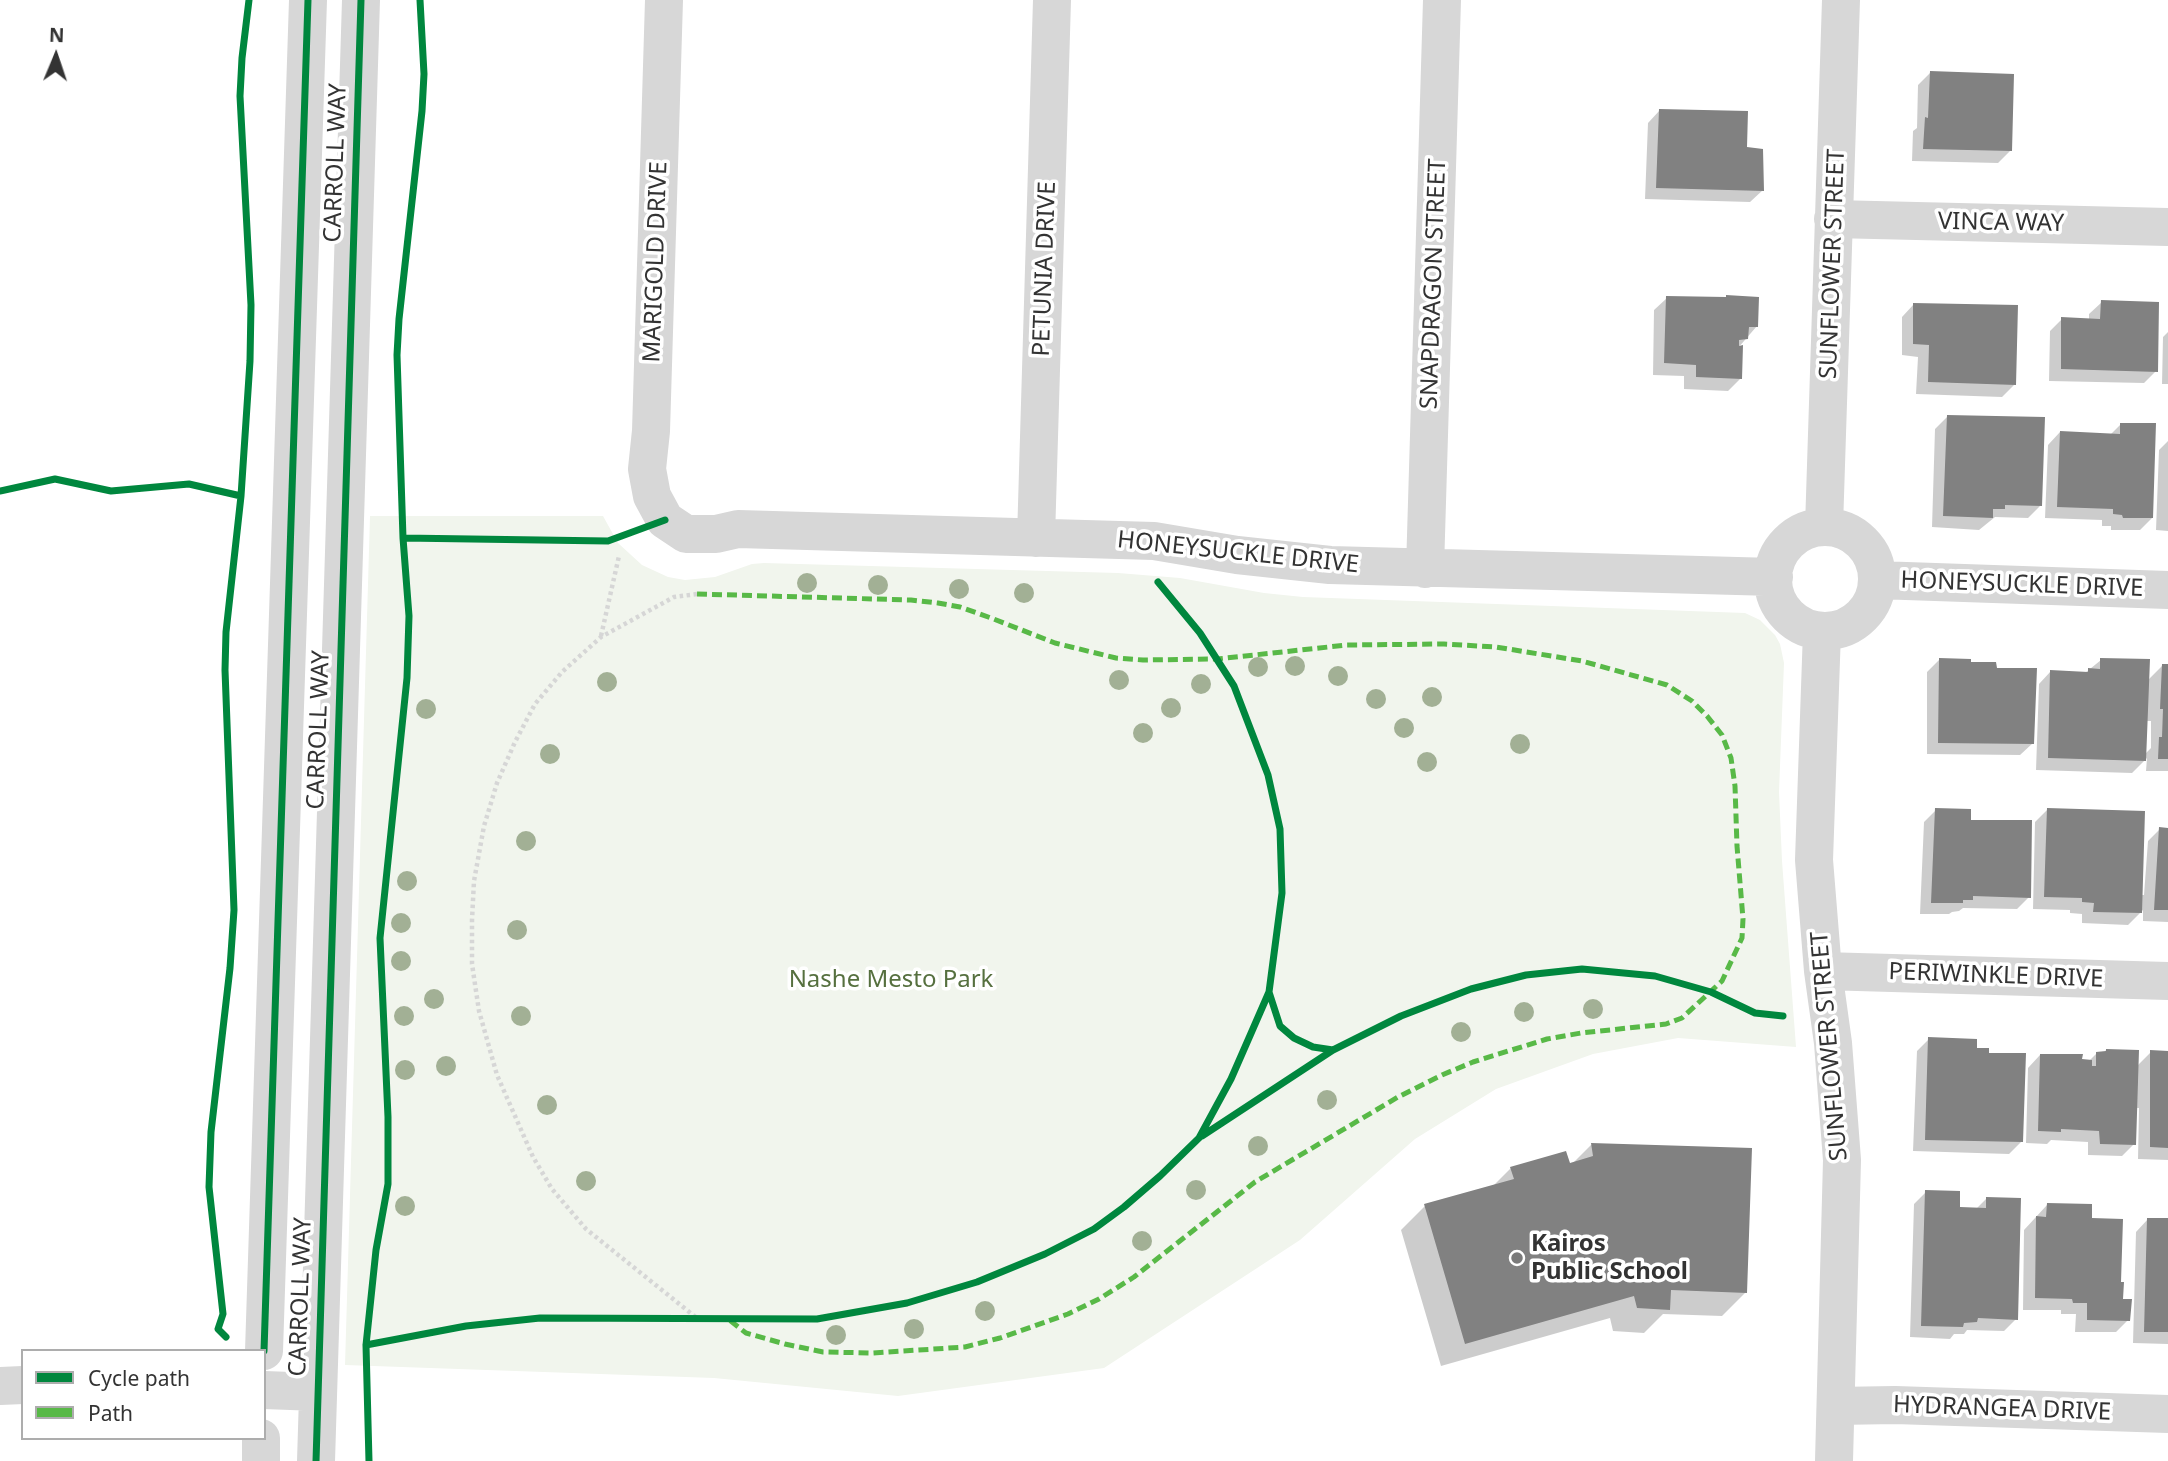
<!DOCTYPE html>
<html>
<head>
<meta charset="utf-8">
<style>
  body { margin:0 }
  #map { position:relative; width:2168px; height:1461px; overflow:hidden; background:#fff; font-family:"Noto Sans",sans-serif }
  canvas { display:block }
  .legend { position:absolute; left:21px; top:1349px; width:245px; height:91px; box-sizing:border-box; background:#fff; border:2px solid #adadad; margin:0; padding:9px 12px; list-style:none; font-size:21px; color:#333 }
  .legend li { display:flex; align-items:center; gap:14px; height:35px }
  .legend b { width:35px; border:2px solid #adadad }
  .north { position:absolute; left:21px; top:21px; width:70px; height:70px; -webkit-text-stroke:5px #fff; paint-order:stroke; rotate:2deg; font-size:19px; font-weight:700; line-height:28px; text-align:center; color:#333 }
  .north::after { content:''; display:block; margin:auto; width:24px; height:32px; background:#333; clip-path:polygon(50% 0,100% 100%,50% 72%,0 100%) }
</style>
</head>
<body>
<div id="map">
<canvas width="2168" height="1461"></canvas>
<ul class="legend">
<li><b style="height:9px;background:#00873e"></b>Cycle path</li>
<li><b style="height:9px;background:#58b947"></b>Path</li>
</ul>
<div class="north">N</div>
</div>
<script>
const c = document.querySelector('canvas').getContext('2d');
c.lineJoin = 'round';
function fillPath(path, color) { c.fillStyle = color; c.fill(path, 'evenodd'); }
const toPath = rows => new Path2D(rows.map(r => 'M' + r).join(''));
function stroke(path, color, width, dash) { c.strokeStyle = color; c.lineWidth = width; c.lineCap = dash ? 'butt' : 'round'; c.setLineDash(dash || []); c.stroke(path); }
function label(font, color, halo, rows, align = 'center') {
  c.font = font + ' "Noto Sans",sans-serif'; c.lineWidth = 7; c.setLineDash([]); c.textBaseline = 'middle'; c.strokeStyle = halo; c.fillStyle = color; for (const [text, x, y, turn = 0] of rows) {
    c.save(); c.translate(x, y); c.rotate((+turn || 0) * Math.PI / 180); c.textAlign = isNaN(turn) ? turn : align; if (halo) c.strokeText(text, 0, 0); c.fillText(text, 0, 0); c.restore();
  }
}
fillPath(toPath([
  [370,516,603,516,618,543,642,565,668,577,685,580,715,577,752,564,764,563,1118,573,1180,578,1264,593,1303,597,1745,613,1760,620,1775,635,1780,644,1784,663,1779,792,1782,861,1796,1047,1678,1038,1593,1054,1496,1089,1415,1139,1300,1240,1104,1368,898,1396,714,1378,345,1365]
]), '#f1f5ed');
fillPath(toPath([
  [1930,73,2010,151,1998,163,1912,161,1913,131,1917,128,1918,85],
  [1660,110,1745,149,1763,190,1750,202,1645,199,1648,123],
  [1667,298,1757,326,1738,348,1741,378,1728,391,1684,389,1684,376,1653,375,1654,310],
  [2102,302,2156,371,2144,383,2049,381,2050,331,2062,319,2089,320,2089,314],
  [1914,304,2014,385,2002,397,1916,394,1918,357,1902,355,1902,317],
  [2168,332,2168,384,2162,384,2163,337],
  [1948,416,2040,506,2028,518,1995,517,1979,530,1932,527,1935,429],
  [2121,424,2152,518,2140,530,2111,530,2111,526,2102,526,2102,520,2045,518,2048,445,2060,432,2110,435],
  [2168,441,2168,531,2156,530,2159,450],
  [1940,659,2033,743,2020,755,1927,754,1927,672],
  [2101,660,2147,681,2162,666,2168,666,2168,771,2146,771,2147,758,2132,773,2036,770,2039,684,2051,671,2085,673],
  [2146,721,2151,721,2151,748,2145,754],
  [1936,810,1969,821,2029,897,2017,909,1963,908,1959,911,1952,912,1949,914,1920,914,1924,822],
  [2047,810,2141,895,2144,895,2148,841,2160,829,2168,829,2168,922,2143,921,2143,910,2128,925,2082,923,2082,914,2070,913,2070,910,2033,909,2035,822],
  [1929,1039,1975,1050,2021,1142,2009,1154,1913,1151,1917,1051],
  [2106,1050,2136,1067,2151,1052,2168,1053,2168,1160,2138,1159,2139,1108,2135,1108,2134,1144,2122,1156,2088,1155,2088,1142,2051,1140,2047,1144,2026,1143,2028,1068,2040,1055,2089,1061,2097,1053,2104,1053],
  [1591,1145,1750,1150,1745,1293,1722,1316,1663,1314,1644,1333,1613,1331,1610,1318,1441,1366,1401,1230,1425,1206,1492,1187,1511,1168,1572,1164],
  [1926,1192,1958,1209,1976,1209,1986,1199,2016,1319,2004,1331,1967,1330,1964,1334,1954,1334,1950,1339,1910,1337,1914,1204],
  [2047,1205,2090,1219,2119,1284,2121,1301,2128,1320,2116,1332,2075,1332,2076,1314,2061,1314,2061,1310,2023,1310,2024,1230],
  [2148,1219,2168,1220,2168,1344,2133,1343,2136,1232]
]), '#0003');
fillPath(toPath([
  [1930,71,2014,74,2012,151,1923,149,1925,117,1928,118],
  [1659,109,1748,111,1747,147,1763,149,1764,191,1656,188],
  [1726,295,1759,297,1758,327,1749,327,1748,339,1739,340,1739,346,1743,345,1742,379,1696,377,1696,365,1664,363,1666,296,1726,297],
  [2101,300,2159,302,2158,372,2061,369,2061,317,2100,319],
  [1913,303,2018,305,2016,385,1928,382,1929,345,1913,344],
  [1947,415,2045,417,2042,506,2005,505,2005,509,1993,509,1993,518,1943,516],
  [2120,423,2156,423,2153,518,2123,518,2122,515,2113,514,2113,509,2057,507,2060,431,2120,434],
  [1939,658,1971,659,1971,662,1996,662,1997,668,2037,668,2034,744,1938,743],
  [2100,658,2150,659,2146,761,2048,758,2050,670,2088,672,2088,668,2100,669],
  [2162,664,2168,664,2168,759,2158,759,2159,737,2162,737,2163,709,2160,709],
  [1935,808,1971,809,1971,820,2032,820,2031,898,1973,896,1973,900,1963,900,1963,903,1931,903],
  [2047,808,2145,811,2142,913,2093,912,2094,903,2082,902,2082,898,2044,897],
  [2159,827,2168,828,2168,910,2154,910],
  [1928,1037,1977,1039,1977,1048,1989,1048,1989,1053,2026,1053,2023,1142,1925,1140],
  [2106,1049,2139,1050,2136,1145,2100,1144,2099,1131,2061,1129,2061,1132,2038,1131,2040,1054,2083,1054,2082,1059,2092,1060,2092,1066,2096,1066,2096,1052,2106,1051],
  [2150,1050,2168,1051,2168,1148,2150,1147],
  [1591,1143,1752,1148,1747,1293,1671,1290,1670,1310,1637,1308,1634,1296,1465,1344,1424,1204,1514,1179,1510,1167,1566,1151,1570,1163,1593,1156],
  [1925,1190,1960,1191,1960,1207,1986,1208,1986,1197,2021,1198,2018,1320,1978,1318,1977,1322,1964,1323,1963,1327,1921,1326],
  [2047,1203,2092,1204,2092,1218,2123,1219,2121,1282,2124,1282,2123,1299,2132,1299,2130,1321,2087,1320,2087,1303,2073,1303,2072,1299,2035,1298,2036,1216,2046,1217],
  [2147,1218,2168,1218,2168,1332,2144,1332]
]), '#818181');
stroke(toPath([
  [697,594,674,597,601,637,562,672,535,704,515,742,497,783,484,826,474,881,472,920,472,964,479,1011,497,1075,533,1157,552,1189,586,1229,698,1319],
  [601,636,619,556]
]), '#d6d6d6', 4.5, [3.5, 3.5]);
stroke(toPath([
  [664,0,651,431,647,469,652,496,665,520,686,534,716,534,738,529,1154,541,1237,555,1330,565,1774,577],
  [1833,219,2168,227],
  [1824,527,1841,0],
  '1773 579a52 52 0 1 1 104 0a52 52 0 1 1-104 0Z',
  [1036,538,1052,0],
  [1425,569,1442,0],
  [1877,580,2168,590],
  [1822,631,1814,860,1823,971,1833,1043,1842,1160,1834,1461],
  [1823,971,2168,981],
  [264,1351,308,0],
  [0,1386,23,1385],
  [264,1390,318,1392],
  [1836,1406,1895,1405,2168,1414],
  [261,1461,261,1438],
  [316,1461,361,0]
]), '#d7d7d7', 38);
stroke(toPath([
  [697,594,911,600,938,603,960,607,991,618,1055,643,1116,658,1143,660,1217,659,1347,645,1444,644,1496,647,1582,661,1667,685,1692,701,1707,716,1722,735,1731,758,1735,786,1737,846,1743,919,1742,938,1722,981,1682,1018,1666,1024,1581,1033,1547,1039,1473,1062,1442,1075,1398,1097,1255,1182,1134,1277,1099,1299,1068,1314,1000,1338,965,1347,873,1353,823,1352,785,1344,746,1333,728,1319]
]), '#58b947', 5, [10, 5]);
stroke(toPath([
  [0,491,55,479,111,491,189,484,241,496],
  [403,538,608,541,665,520],
  [1269,992,1280,1026,1294,1038,1313,1047,1333,1050],
  [1202,1136,1333,1050,1401,1016,1471,989,1526,975,1582,969,1655,976,1711,992,1755,1013,1783,1016],
  [226,1337,218,1329,223,1314,209,1187,211,1132,230,968,234,910,225,670,226,632,241,496,250,361,251,305,240,96,242,58,249,0],
  [366,1345,466,1326,540,1318,817,1319,907,1303,977,1282,1045,1254,1094,1229,1124,1207,1160,1176,1199,1138,1231,1079,1252,1031,1269,992,1282,893,1280,829,1268,775,1234,686,1200,633,1158,582],
  [264,1351,308,0],
  [316,1461,361,0],
  [369,1461,366,1345,376,1250,388,1184,388,1117,380,938,407,678,409,616,403,538,397,355,399,319,422,111,424,74,420,0]
]), '#00873e', 7);
c.fillStyle = '#a2b095';
for (const [x, y] of [
  [807,583],
  [878,585],
  [959,589],
  [1024,593],
  [1295,666],
  [1258,667],
  [1338,676],
  [1119,680],
  [607,682],
  [1201,684],
  [1432,697],
  [1376,699],
  [1171,708],
  [426,709],
  [1404,728],
  [1143,733],
  [1520,744],
  [550,754],
  [1427,762],
  [526,841],
  [407,881],
  [401,923],
  [517,930],
  [401,961],
  [434,999],
  [1593,1009],
  [1524,1012],
  [404,1016],
  [521,1016],
  [1461,1032],
  [446,1066],
  [405,1070],
  [1327,1100],
  [547,1105],
  [1258,1146],
  [586,1181],
  [1196,1190],
  [405,1206],
  [1142,1241],
  [985,1311],
  [914,1329],
  [836,1335]
]) { c.beginPath(); c.arc(x, y, 10, 0, 2 * Math.PI); c.fill(); }
for (const [x, y, r, color] of [
  [1517,1258,7,"#7a7a7a"]
]) { const dot = new Path2D(); dot.arc(x, y, r, 0, 2 * Math.PI); c.fillStyle = color; c.fill(dot); stroke(dot, '#fff', 2.5); }
label('24px', '#333', '#fff', [
  ["CARROLL WAY",336,163,-88],
  ["VINCA WAY",2001,223,1],
  ["MARIGOLD DRIVE",656,262,-88],
  ["SUNFLOWER STREET",1833,264,-88],
  ["PETUNIA DRIVE",1045,269,-88],
  ["SNAPDRAGON STREET",1434,284,-88],
  ["HONEYSUCKLE DRIVE",1238,553,6],
  ["HONEYSUCKLE DRIVE",2022,585,2],
  ["CARROLL WAY",319,730,-88],
  ["PERIWINKLE DRIVE",1996,976,2],
  ["SUNFLOWER STREET",1830,1046,-95],
  ["CARROLL WAY",301,1297,-88],
  ["HYDRANGEA DRIVE",2002,1409,2]
]);
label('24px', '#56703f', '#fff', [
  ["Nashe Mesto Park",891,980]
]);
label('bold 24px', '#333', '#fff', [
  ["Kairos",1531,1244],
  ["Public School",1531,1272]
], 'left');
</script>
</body>
</html>
